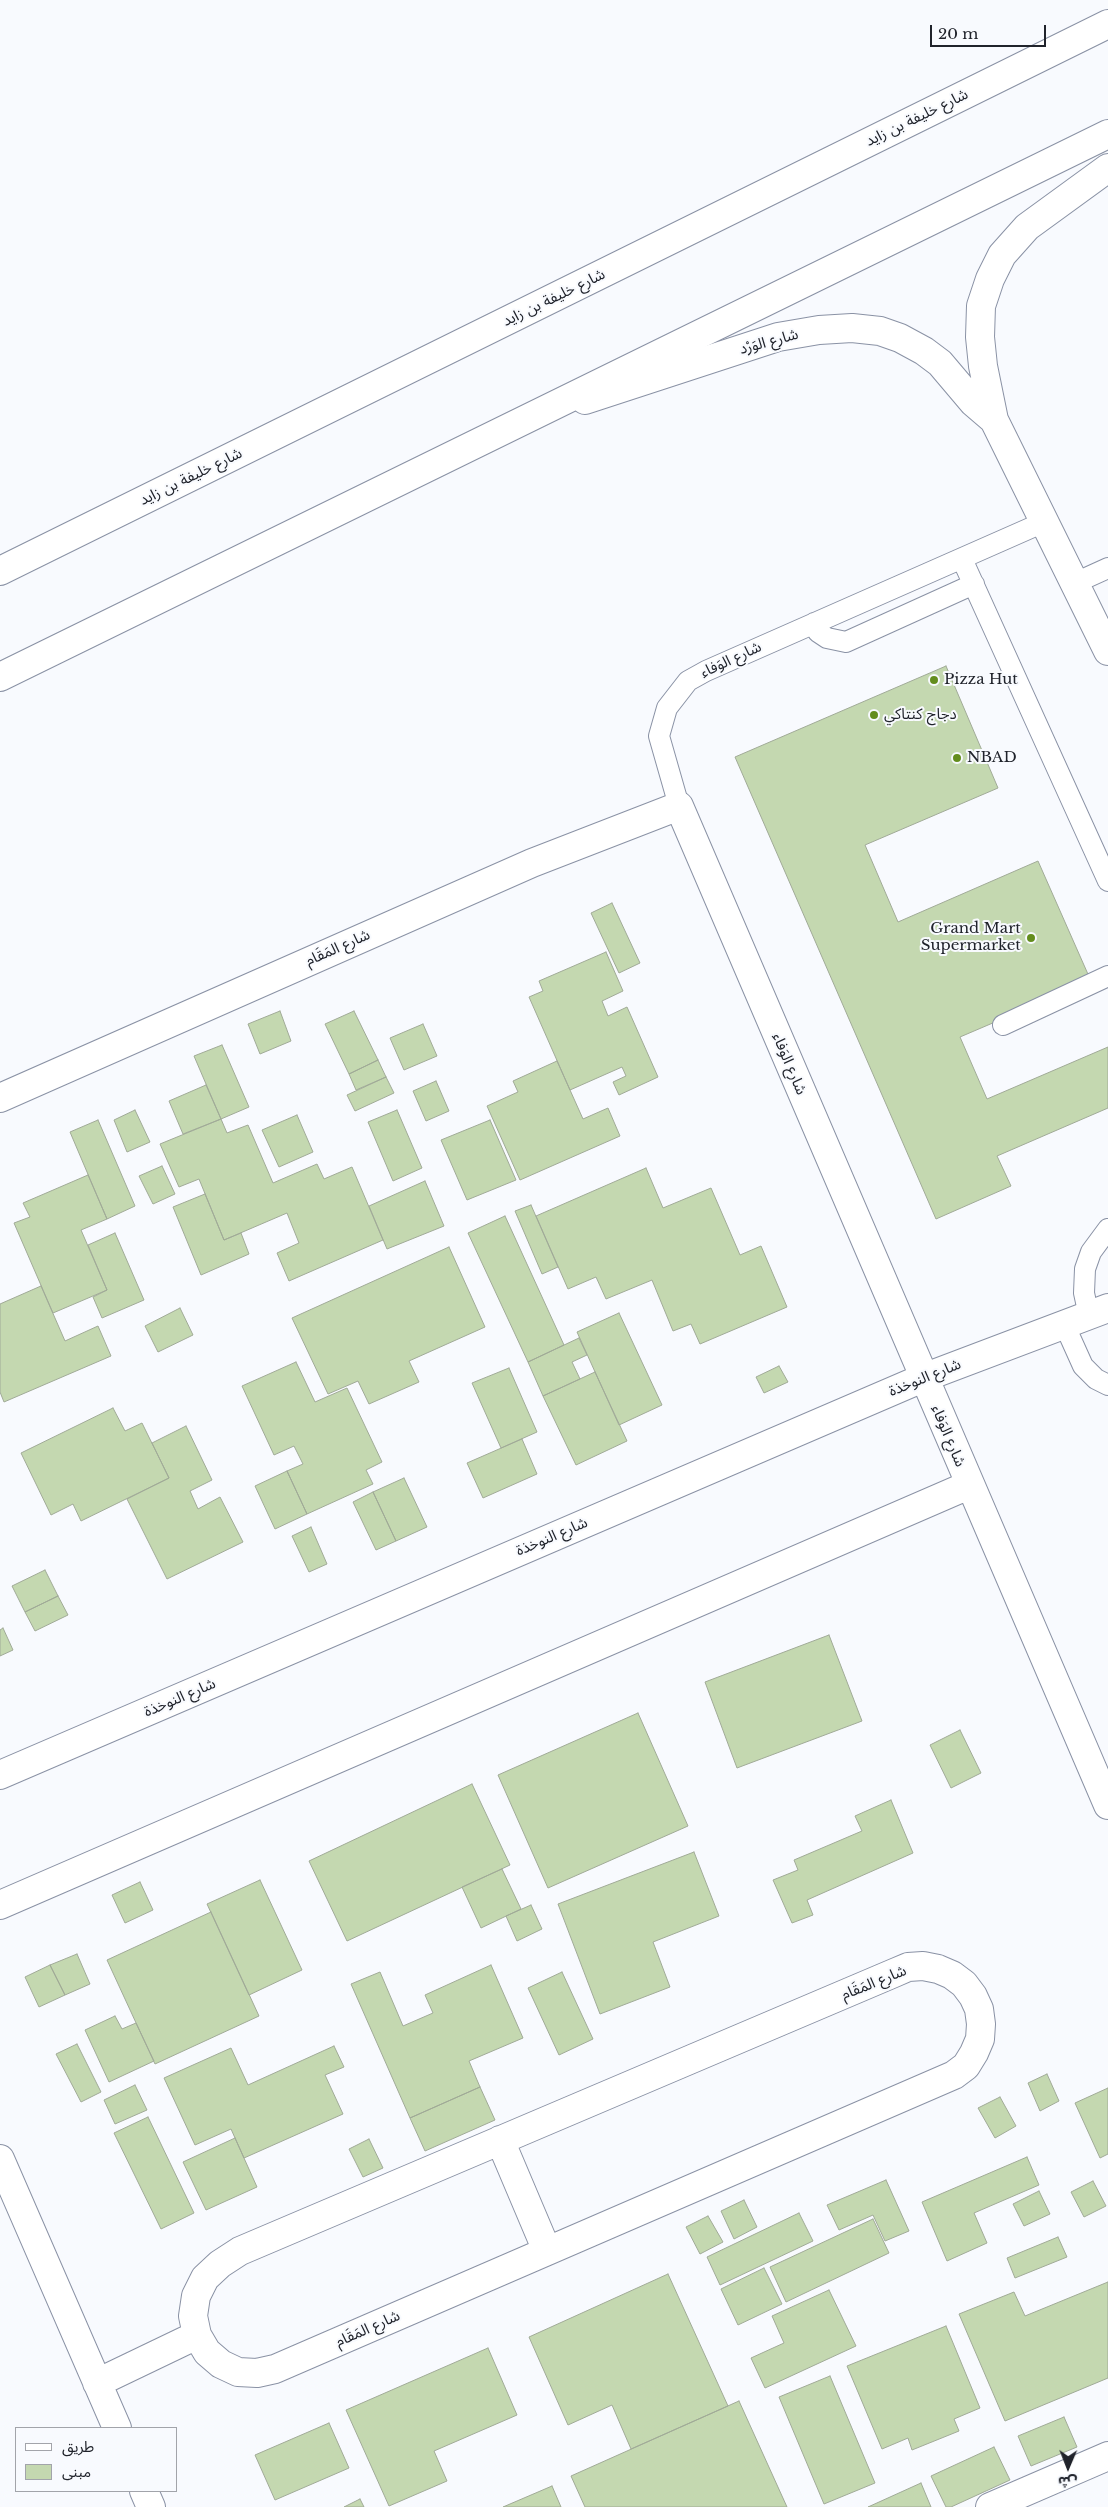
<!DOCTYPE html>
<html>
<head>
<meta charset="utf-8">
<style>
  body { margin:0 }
  #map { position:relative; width:1108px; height:2507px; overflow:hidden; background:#f8fafe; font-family:"Libre Baskerville","Noto Sans Arabic",serif }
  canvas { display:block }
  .legend { position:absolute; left:15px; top:2427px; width:162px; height:65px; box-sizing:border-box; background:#f8fafe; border:1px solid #a2a4aa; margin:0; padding:6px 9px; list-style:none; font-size:15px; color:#20232b }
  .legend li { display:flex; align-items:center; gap:10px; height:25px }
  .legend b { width:25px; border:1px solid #a2a4aa }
  .north { position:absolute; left:1043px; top:2442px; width:50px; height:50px; -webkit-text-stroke:4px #f8fafe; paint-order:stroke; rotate:181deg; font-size:14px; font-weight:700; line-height:20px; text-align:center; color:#20232b }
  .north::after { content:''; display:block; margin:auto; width:18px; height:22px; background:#20232b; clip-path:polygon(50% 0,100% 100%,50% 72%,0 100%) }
  .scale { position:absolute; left:930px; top:25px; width:116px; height:22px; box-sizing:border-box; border:2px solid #20232b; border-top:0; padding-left:6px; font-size:15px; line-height:18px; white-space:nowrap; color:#20232b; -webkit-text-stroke:4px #f8fafe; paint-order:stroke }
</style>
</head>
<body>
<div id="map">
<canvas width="1108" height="2507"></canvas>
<ul class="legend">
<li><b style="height:6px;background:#fff"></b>طريق</li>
<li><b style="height:14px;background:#c4d8b0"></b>مبنى</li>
</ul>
<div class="north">ش</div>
<div class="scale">20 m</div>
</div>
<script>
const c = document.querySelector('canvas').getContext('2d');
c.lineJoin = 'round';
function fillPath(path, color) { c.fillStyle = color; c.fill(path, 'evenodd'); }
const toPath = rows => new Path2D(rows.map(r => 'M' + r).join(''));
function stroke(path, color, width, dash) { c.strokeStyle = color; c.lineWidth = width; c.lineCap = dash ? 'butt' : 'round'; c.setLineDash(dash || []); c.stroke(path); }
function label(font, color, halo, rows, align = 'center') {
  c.font = font + ' "Libre Baskerville","Noto Sans Arabic",serif'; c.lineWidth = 4; c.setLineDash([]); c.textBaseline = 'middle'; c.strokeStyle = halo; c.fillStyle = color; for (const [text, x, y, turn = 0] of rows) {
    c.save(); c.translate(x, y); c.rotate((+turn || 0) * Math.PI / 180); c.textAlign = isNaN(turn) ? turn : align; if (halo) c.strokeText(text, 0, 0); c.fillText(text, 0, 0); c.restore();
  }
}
const building = toPath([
  [946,666,998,788,865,845,898,922,1038,861,1091,981,960,1037,987,1099,1108,1047,1108,1108,997,1156,1011,1186,936,1219,735,757,946,666],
  [612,903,640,963,619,973,591,913,612,903],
  [606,952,623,991,602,1001,608,1016,627,1007,658,1077,619,1095,613,1082,626,1076,622,1067,570,1090,529,997,543,991,539,981,606,952],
  [280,1011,291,1041,260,1054,248,1024,280,1011],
  [354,1011,378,1060,349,1074,325,1024,354,1011],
  [423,1024,437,1056,404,1070,390,1038,423,1024],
  [222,1045,249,1107,221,1119,194,1056,222,1045],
  [378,1060,386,1077,356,1090,349,1074,378,1060],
  [557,1061,583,1119,608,1108,620,1136,520,1180,487,1106,518,1092,513,1081,557,1061],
  [386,1077,394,1093,355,1111,347,1095,386,1077],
  [436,1081,449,1111,426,1121,413,1091,436,1081],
  [206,1085,221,1119,183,1134,169,1101,206,1085],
  [135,1110,150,1142,127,1152,114,1120,135,1110],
  [397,1110,422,1168,393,1181,368,1122,397,1110],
  [297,1115,313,1152,279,1167,262,1130,297,1115],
  [221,1119,227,1133,248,1125,273,1183,317,1164,324,1179,352,1167,383,1240,289,1281,277,1253,299,1243,287,1213,224,1240,199,1179,179,1187,160,1144,221,1119],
  [98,1120,135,1206,107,1219,70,1132,98,1120],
  [490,1120,516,1180,467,1200,441,1140,490,1120],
  [162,1166,175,1194,153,1204,139,1176,162,1166],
  [646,1168,663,1208,711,1188,740,1255,761,1246,787,1307,700,1344,691,1324,673,1331,652,1280,606,1299,596,1277,568,1289,536,1216,646,1168],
  [88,1175,107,1219,81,1230,107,1290,53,1313,14,1223,30,1217,23,1203,88,1175],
  [425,1181,444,1226,387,1249,369,1206,425,1181],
  [205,1194,224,1240,241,1233,249,1254,201,1275,173,1207,205,1194],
  [531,1205,558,1267,542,1274,515,1211,531,1205],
  [505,1216,564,1345,528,1362,468,1233,505,1216],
  [115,1233,144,1300,102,1318,93,1297,107,1290,88,1245,115,1233],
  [449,1247,485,1327,409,1361,419,1382,369,1404,358,1381,328,1394,292,1318,449,1247],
  [41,1286,65,1341,98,1326,111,1356,4,1402,0,1392,0,1304,41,1286],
  [180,1308,193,1335,158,1352,145,1326,180,1308],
  [619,1313,662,1405,619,1425,577,1332,619,1313],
  [579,1338,587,1355,572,1362,580,1379,543,1396,528,1362,579,1338],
  [296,1362,315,1402,347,1388,382,1462,366,1470,373,1484,307,1514,287,1471,303,1464,294,1446,274,1455,242,1386,296,1362],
  [779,1366,788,1382,764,1393,756,1377,779,1366],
  [509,1368,537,1432,501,1448,472,1383,509,1368],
  [595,1372,627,1441,576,1465,543,1396,595,1372],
  [113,1408,125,1431,142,1423,169,1478,81,1521,73,1504,51,1515,21,1453,113,1408],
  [186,1426,212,1480,190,1491,198,1509,220,1497,243,1542,167,1579,127,1499,169,1478,152,1443,186,1426],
  [522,1439,537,1474,483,1498,467,1463,522,1439],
  [287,1471,307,1514,275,1529,255,1486,287,1471],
  [404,1478,427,1527,396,1541,373,1492,404,1478],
  [373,1492,396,1541,376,1550,353,1502,373,1492],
  [311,1527,327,1564,309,1572,292,1536,311,1527],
  [45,1570,58,1596,25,1612,12,1586,45,1570],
  [58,1596,68,1615,35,1631,25,1612,58,1596],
  [3,1628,13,1650,0,1656,0,1630,3,1628],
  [829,1635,862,1721,737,1768,705,1682,829,1635],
  [638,1713,688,1826,548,1888,498,1775,638,1713],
  [960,1730,981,1773,951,1788,930,1745,960,1730],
  [472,1784,510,1865,347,1941,309,1861,472,1784],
  [891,1800,913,1853,807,1900,813,1915,792,1923,773,1880,798,1870,794,1860,862,1831,855,1816,891,1800],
  [694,1852,719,1916,653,1942,670,1987,600,2014,558,1904,694,1852],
  [502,1869,521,1909,481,1928,462,1887,502,1869],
  [260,1880,302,1970,249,1995,207,1904,260,1880],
  [140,1882,153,1910,125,1923,112,1895,140,1882],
  [531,1905,542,1929,517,1941,506,1916,531,1905],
  [211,1912,259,2016,155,2064,107,1960,211,1912],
  [77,1954,90,1984,65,1995,50,1965,77,1954],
  [50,1965,65,1995,39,2007,25,1977,50,1965],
  [491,1965,523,2038,469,2061,480,2087,410,2118,351,1984,380,1972,403,2026,433,2013,425,1995,491,1965],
  [562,1972,593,2039,559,2055,528,1988,562,1972],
  [115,2016,122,2029,136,2023,154,2061,109,2082,85,2030,115,2016],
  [77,2044,101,2092,81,2102,56,2054,77,2044],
  [334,2046,344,2067,325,2075,343,2114,244,2158,231,2129,195,2145,164,2078,231,2048,248,2085,334,2046],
  [1047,2074,1059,2101,1040,2111,1028,2083,1047,2074],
  [135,2085,147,2110,115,2124,104,2100,135,2085],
  [480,2087,495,2120,425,2151,410,2118,480,2087],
  [1108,2088,1108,2154,1100,2158,1075,2103,1108,2088],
  [1000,2097,1016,2126,995,2138,978,2108,1000,2097],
  [148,2117,194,2213,161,2229,114,2133,148,2117],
  [235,2138,257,2187,206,2210,183,2162,235,2138],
  [369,2139,383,2168,363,2177,349,2149,369,2139],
  [1027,2157,1039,2185,974,2213,987,2243,947,2261,922,2202,1027,2157],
  [886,2180,909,2231,885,2241,873,2215,839,2230,827,2205,886,2180],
  [1093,2181,1106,2206,1084,2217,1071,2192,1093,2181],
  [1039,2191,1050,2214,1024,2226,1013,2204,1039,2191],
  [744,2200,757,2227,734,2239,721,2211,744,2200],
  [799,2213,813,2241,720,2285,707,2257,799,2213],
  [708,2216,723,2242,700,2254,686,2227,708,2216],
  [873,2219,889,2253,786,2302,770,2267,873,2219],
  [1058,2237,1067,2257,1015,2278,1007,2258,1058,2237],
  [764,2268,782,2304,738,2325,721,2289,764,2268],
  [668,2274,728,2406,631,2449,612,2405,568,2425,529,2337,668,2274],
  [1108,2282,1108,2378,1005,2421,959,2314,1014,2292,1025,2316,1108,2282],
  [829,2290,856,2346,765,2388,751,2358,784,2343,772,2316,829,2290],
  [946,2326,980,2408,954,2419,959,2431,912,2450,908,2438,882,2449,847,2366,946,2326],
  [488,2348,517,2415,434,2451,447,2481,389,2506,346,2410,488,2348],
  [830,2376,875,2483,824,2504,779,2397,830,2376],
  [739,2401,787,2507,585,2507,571,2476,739,2401],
  [1064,2417,1077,2447,1031,2466,1018,2436,1064,2417],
  [329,2423,349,2468,275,2500,255,2455,329,2423],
  [994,2447,1010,2480,951,2507,946,2507,931,2476,994,2447],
  [921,2483,931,2507,868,2507,921,2483],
  [552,2486,561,2507,503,2507,552,2486],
  [360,2499,364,2507,344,2507,360,2499]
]);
fillPath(building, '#c4d8b0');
stroke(building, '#a0aa97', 1);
const service = toPath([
  [962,559,1108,881],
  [1075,583,1108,568],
  [814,623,818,632,827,638,846,642,974,584],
  [679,806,659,736,667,708,688,681,706,671,1044,522],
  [1003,1025,1108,976],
  [1089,1316,1084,1293,1085,1269,1091,1252,1108,1229],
  [1065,1326,1083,1366,1096,1379,1108,1385]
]);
const minor = toPath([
  [1108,168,1027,227,1002,255,990,279,981,306,980,337,983,366,994,420,1108,651],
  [585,400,778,337,819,330,852,328,880,331,900,338,924,351,940,363,973,402,994,420],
  [0,1098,532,863,679,806,1108,1805],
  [0,1775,923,1378,1108,1308],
  [0,1905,969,1485],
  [923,1966,938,1969,952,1975,964,1984,973,1996,979,2009,981,2024,980,2039,974,2053,966,2066,954,2075,275,2369,257,2373,238,2372,221,2364,207,2352,197,2335,193,2316,196,2296,205,2278,220,2264,240,2251,894,1973,908,1967,923,1966],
  [500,2140,547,2251],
  [0,2159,117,2428],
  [97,2383,197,2335],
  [144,2491,151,2507],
  [990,2507,1108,2456]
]);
const trunk = toPath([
  [0,571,1108,24],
  [0,677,1108,134]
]);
stroke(service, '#8a92a5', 22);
stroke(minor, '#8a92a5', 30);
stroke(trunk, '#8a92a5', 30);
stroke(service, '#fff', 20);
stroke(minor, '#fff', 28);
stroke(trunk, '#fff', 28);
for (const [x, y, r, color] of [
  [934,680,5,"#638d1d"],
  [874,715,5,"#638d1d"],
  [957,758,5,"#638d1d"],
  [1031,938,5,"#638d1d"]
]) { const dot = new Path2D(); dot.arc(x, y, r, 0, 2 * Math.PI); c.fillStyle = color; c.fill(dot); stroke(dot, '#f8fafe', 2); }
label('15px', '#20232b', '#f8fafe', [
  ["شارع خليفة بن زايد",917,118,-26],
  ["شارع خليفة بن زايد",554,298,-26],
  ["شارع الوَرْد",769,342,-15],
  ["شارع خليفة بن زايد",191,477,-26],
  ["شارع الوَفاء",731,660,-25],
  ["شارع المَقَام",338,948,-24],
  ["شارع الوَفاء",789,1064,67],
  ["شارع النوخذة",925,1378,-22],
  ["شارع الوَفاء",948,1436,67],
  ["شارع النوخذة",552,1537,-23],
  ["شارع النوخذة",180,1698,-23],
  ["شارع المَقَام",874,1983,-22],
  ["شارع المَقَام",368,2329,-24]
]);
label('15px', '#20232b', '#f8fafe', [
  ["Pizza Hut",944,680],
  ["دجاج كنتاكي",884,715],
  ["NBAD",967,758],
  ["Grand Mart",1021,929,"right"],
  ["Supermarket",1021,946,"right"]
], 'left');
</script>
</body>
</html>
